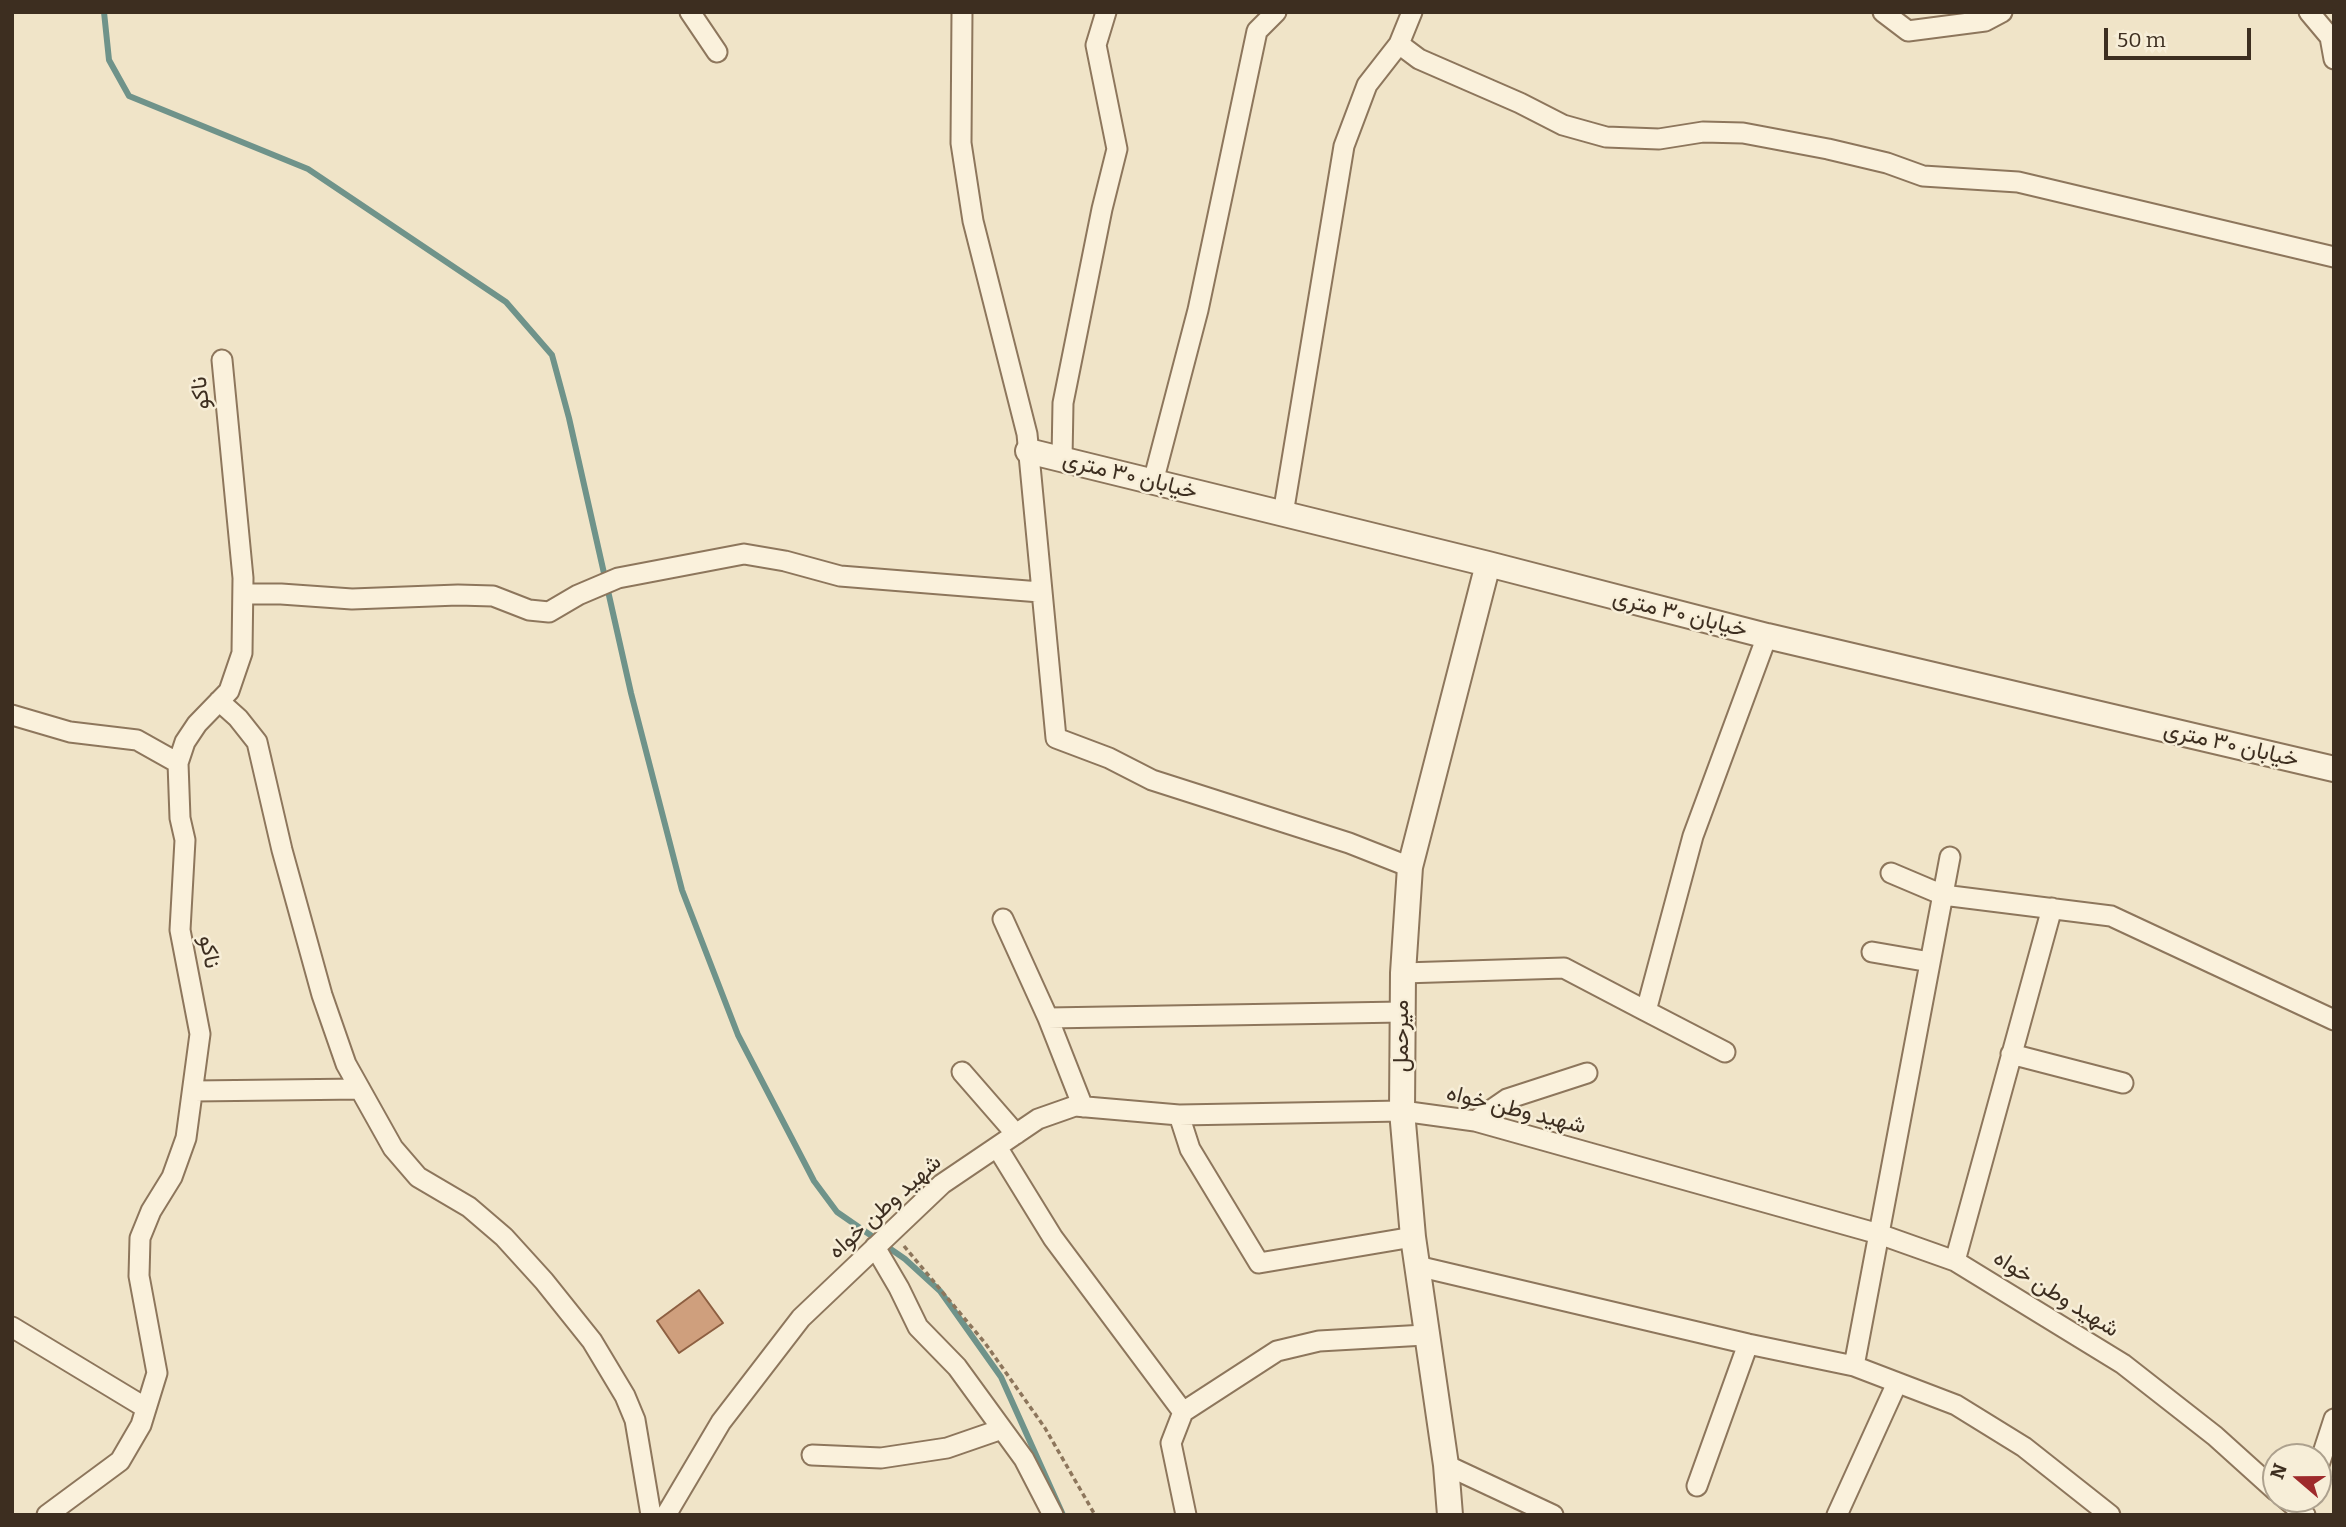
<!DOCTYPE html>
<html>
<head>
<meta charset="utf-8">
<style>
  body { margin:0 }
  #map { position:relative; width:2346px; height:1527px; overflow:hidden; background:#f0e4c8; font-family:Bitter,serif }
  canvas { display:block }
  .frame { position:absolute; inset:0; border:14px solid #3d2e20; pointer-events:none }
  .north { position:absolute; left:2262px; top:1443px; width:70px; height:70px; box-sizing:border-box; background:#f7eed8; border:2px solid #ada18e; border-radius:50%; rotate:290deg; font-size:19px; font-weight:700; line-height:28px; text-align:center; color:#3d2e20 }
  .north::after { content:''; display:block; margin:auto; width:24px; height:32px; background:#9e2a2b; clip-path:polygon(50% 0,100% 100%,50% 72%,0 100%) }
  .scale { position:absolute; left:2104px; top:28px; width:147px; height:32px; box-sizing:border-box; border:4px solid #3d2e20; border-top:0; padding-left:9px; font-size:21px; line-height:24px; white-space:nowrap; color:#3d2e20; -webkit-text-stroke:5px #f7eed8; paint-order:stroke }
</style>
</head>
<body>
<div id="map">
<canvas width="2346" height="1527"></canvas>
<div class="frame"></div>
<div class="north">N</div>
<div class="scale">50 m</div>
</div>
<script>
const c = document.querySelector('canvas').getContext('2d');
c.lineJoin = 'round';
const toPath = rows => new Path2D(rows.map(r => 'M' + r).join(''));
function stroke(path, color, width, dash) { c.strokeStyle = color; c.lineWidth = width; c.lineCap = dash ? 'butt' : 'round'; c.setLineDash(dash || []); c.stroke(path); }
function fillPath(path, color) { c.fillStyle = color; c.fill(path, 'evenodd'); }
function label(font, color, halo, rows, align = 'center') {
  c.font = font + ' Bitter,Vazirmatn,serif'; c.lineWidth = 5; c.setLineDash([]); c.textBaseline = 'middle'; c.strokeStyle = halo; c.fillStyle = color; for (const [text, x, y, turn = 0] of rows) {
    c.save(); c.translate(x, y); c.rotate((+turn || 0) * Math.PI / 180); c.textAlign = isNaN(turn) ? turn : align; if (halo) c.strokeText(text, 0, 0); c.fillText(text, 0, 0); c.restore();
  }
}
stroke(toPath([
  [104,12,109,60,129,96,308,169,506,302,552,355,569,418,631,693,682,890,738,1035,814,1181,837,1212,905,1259,940,1291,1001,1377,1063,1515]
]), '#6f938a', 6);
const building = toPath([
  [699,1290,723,1323,679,1353,657,1321,699,1290]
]);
fillPath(building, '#cf9f7d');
stroke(building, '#8d5f41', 2);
const minor = toPath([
  [690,12,717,52],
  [962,12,961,143,973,221,1027,434,1056,738,1109,758,1152,780,1349,843,1410,867],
  [1883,12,1908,31,1985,21,2002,12],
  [2309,12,2330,37,2334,59],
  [1399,44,1419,59,1520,103,1563,125,1606,137,1659,139,1703,132,1743,133,1828,149,1887,163,1923,176,2018,182,2334,257],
  [1062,459,1063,403,1102,209,1117,149,1096,45,1106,12],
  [1153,482,1198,310,1257,31,1276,12],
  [1283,514,1344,146,1367,85,1399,44,1412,12],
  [243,594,281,594,352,599,458,595,493,596,529,610,549,612,578,595,618,578,744,554,785,561,840,576,1040,592],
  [219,701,238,718,257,742,282,850,322,995,346,1064,393,1148,418,1177,469,1207,504,1237,544,1281,592,1341,625,1396,635,1420,651,1515],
  [12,715,70,732,137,740,178,763],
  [1891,873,1943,895,2111,916,2334,1020],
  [1003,919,1048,1018,1083,1107],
  [1872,952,1930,962],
  [1403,973,1564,968,1646,1011],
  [1048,1018,1402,1012],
  [1725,1052,1646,1011,1693,836,1767,636],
  [2011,1054,2123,1083],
  [962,1072,1016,1134],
  [194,1091,360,1089],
  [1179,1115,1190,1149,1259,1263,1413,1237],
  [1475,1121,1507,1099,1587,1073],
  [997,1147,1053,1238,1183,1412,1277,1351,1319,1341,1425,1335],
  [875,1247,899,1288,918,1327,957,1367,1024,1459,1053,1515],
  [1955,1261,2052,908],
  [1417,1266,1748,1344,1854,1366,1956,1405,2024,1447,2110,1515],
  [12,1327,146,1408],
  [1854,1366,1950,857],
  [1183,1412,1171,1443,1186,1515],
  [812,1455,881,1458,947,1448,1002,1429],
  [1446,1465,1553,1515],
  [2318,1468,2334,1419],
  [1697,1486,1748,1344],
  [2286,1499,2305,1515],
  [47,1515,120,1461,141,1425,157,1373,139,1276,140,1238,151,1211,172,1177,186,1138,200,1034,180,930,185,840,180,818,178,763,185,742,197,724,229,691,242,653,243,578,222,360],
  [666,1515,721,1422,801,1318,942,1184,1038,1119,1075,1106,1179,1115,1402,1111,1475,1121,1879,1234,1955,1261,2123,1364,2215,1436,2276,1491],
  [1837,1515,1897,1383]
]);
const tertiary = toPath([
  [1028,451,1488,564,1767,636,2334,769],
  [1450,1515,1446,1465,1413,1237,1402,1111,1403,973,1410,867,1488,564]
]);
stroke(minor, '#8d765c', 23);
stroke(tertiary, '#8d765c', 28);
stroke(toPath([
  [904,1246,985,1343,1045,1428,1095,1515]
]), '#8d765c', 3.5, [5, 3.5]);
stroke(minor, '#faf1dc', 19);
stroke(tertiary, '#faf1dc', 24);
label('23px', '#3d2e20', '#f7eed8', [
  ["ناکو",201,393,-96],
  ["خیابان ۳۰ متری",1130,476,14],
  ["خیابان ۳۰ متری",1680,614,14],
  ["خیابان ۳۰ متری",2231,745,13],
  ["ناکو",209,952,79],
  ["میرحمل",1402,1036,-90],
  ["شهید وطن خواه",1516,1110,14],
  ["شهید وطن خواه",885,1207,-42],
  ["شهید وطن خواه",2056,1294,32]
]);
</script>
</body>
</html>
